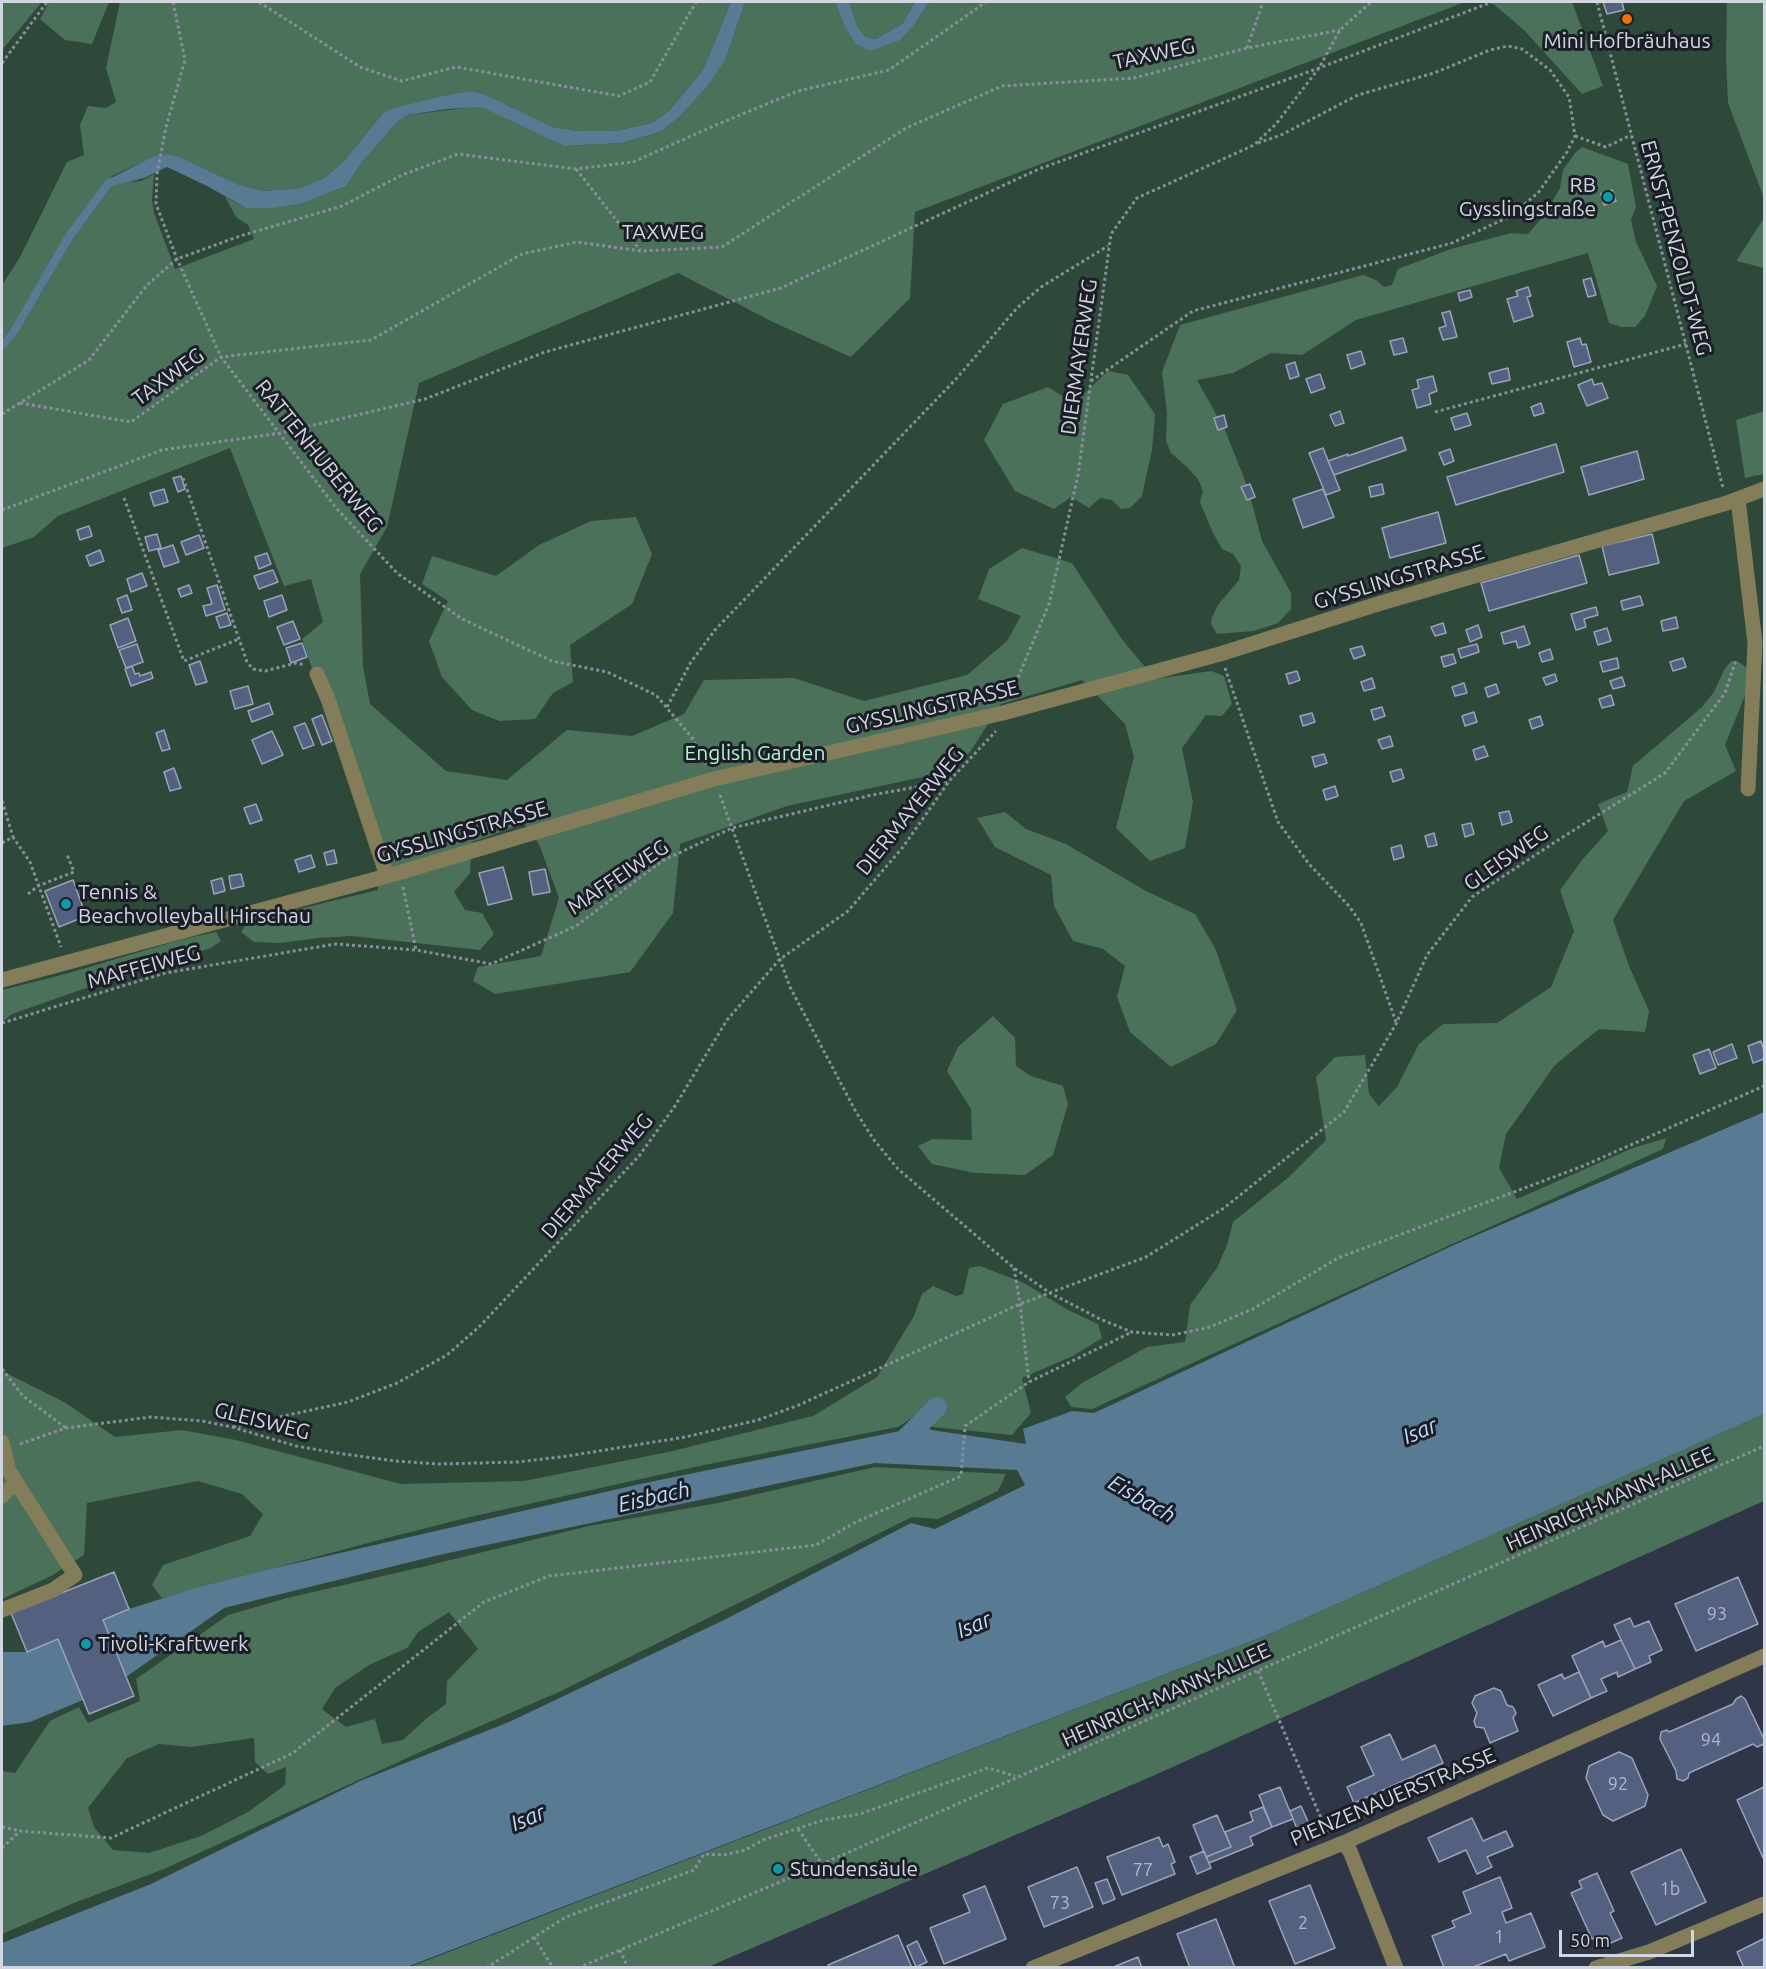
<!DOCTYPE html>
<html>
<head>
<meta charset="utf-8">
<style>
  body { margin:0 }
  #map { position:relative; width:1766px; height:1969px; overflow:hidden; background:#2f3647; font-family:Ubuntu,sans-serif }
  canvas { display:block }
  .frame { position:absolute; inset:0; border:3px solid #d1d6e1; pointer-events:none }
  .scale { position:absolute; left:1559px; top:1930px; width:135px; height:27px; box-sizing:border-box; border:3px solid #d1d6e1; border-top:0; padding-left:8px; font-size:18px; line-height:21px; white-space:nowrap; color:#d1d6e1; -webkit-text-stroke:4px #1b1e26; paint-order:stroke }
</style>
</head>
<body>
<div id="map">
<canvas width="1766" height="1969"></canvas>
<div class="frame"></div>
<div class="scale">50 m</div>
</div>
<script>
const c = document.querySelector('canvas').getContext('2d');
c.lineJoin = 'round';
function fillPath(path, color) { c.fillStyle = color; c.fill(path, 'evenodd'); }
const toPath = rows => new Path2D(rows.map(r => 'M' + r).join(''));
function stroke(path, color, width, dash) { c.strokeStyle = color; c.lineWidth = width; c.lineCap = dash ? 'butt' : 'round'; c.setLineDash(dash || []); c.stroke(path); }
function label(font, color, halo, rows, align = 'center') {
  c.font = font + ' Ubuntu,sans-serif'; c.lineWidth = 6; c.setLineDash([]); c.textBaseline = 'middle'; c.strokeStyle = halo; c.fillStyle = color; for (const [text, x, y, turn = 0] of rows) {
    c.save(); c.translate(x, y); c.rotate((+turn || 0) * Math.PI / 180); c.textAlign = isNaN(turn) ? turn : align; if (halo) c.strokeText(text, 0, 0); c.fillText(text, 0, 0); c.restore();
  }
}
fillPath(toPath([
  [2,2,1764,2,1764,1130,1029,1493,2,1958]
]), '#2e4839');
fillPath(toPath([
  [2,2,42,2,2,50],
  [49,2,109,2,92,44,65,40,40,19],
  [120,2,731,2,703,70,670,110,652,123,615,131,577,131,553,127,484,94,471,91,384,112,344,161,324,178,301,188,263,191,237,184,180,157,167,154,154,156,142,162,112,176,9,332,2,339,2,285,20,257,67,162,84,155,80,125,88,106,106,108,116,102,106,68],
  [745,2,835,2,844,25,870,51,914,25,929,2,1465,2,915,212,910,298,851,357,775,323,678,273,419,383,387,527,360,574,363,666,370,704,446,771,507,780,567,730,632,736,684,714,704,680,794,678,864,701,967,675,1007,641,1021,616,978,599,989,569,1022,548,1072,563,1121,638,1155,679,1211,671,1224,676,1232,704,1222,716,1206,715,1182,748,1193,802,1185,848,1150,861,1116,828,1134,757,1125,724,1082,680,1001,704,970,752,946,772,787,806,680,844,673,913,630,972,495,994,473,981,478,967,541,956,559,898,539,844,524,824,472,842,470,873,454,892,465,910,482,913,494,934,480,950,352,936,318,938,280,943,254,942,241,932,249,921,378,890,378,864,302,639,323,622,311,579,284,586,230,448,58,516,34,537,2,548,2,351,16,336,73,239,112,186,123,182,141,181,154,174,152,200,154,213,175,269,254,239,248,225,236,217,225,197,246,208,303,203,346,186,363,161,397,122,407,115,482,106,564,146,622,143,660,132,726,58],
  [849,2,915,2,902,24,876,39,866,37,858,28],
  [1491,2,1572,2,1603,86,1582,94,1524,30],
  [1727,2,1764,2,1764,198,1728,103,1726,57],
  [1582,147,1628,164,1636,207,1631,220,1636,242,1657,286,1645,316,1635,327,1621,327,1609,323,1588,253,1356,320,1302,355,1271,353,1233,373,1197,380,1225,430,1248,488,1262,541,1291,593,1291,609,1278,623,1254,631,1217,634,1211,624,1212,617,1218,605,1239,580,1241,566,1233,554,1222,549,1212,531,1200,502,1203,491,1198,479,1186,466,1171,453,1166,441,1167,413,1162,372,1180,325,1363,275,1376,280,1384,287,1392,285,1398,269,1451,249,1511,233,1528,234,1545,214,1560,188,1563,170,1575,153],
  [1764,218,1764,268,1737,261,1737,260],
  [1108,371,1128,375,1155,414,1152,450,1142,496,1130,508,1121,509,1112,500,1100,498,1089,508,1071,497,1054,509,1015,491,984,440,1003,404,1048,387,1074,403],
  [1764,411,1764,474,1745,478,1736,420],
  [636,517,652,554,632,604,570,645,573,682,553,693,535,719,499,721,472,710,442,677,429,641,448,601,422,584,432,556,496,576,539,545,591,521],
  [1731,661,1739,662,1747,668,1748,688,1725,745,1736,771,1684,801,1613,920,1629,966,1649,1011,1645,1032,1599,1029,1555,1065,1506,1134,1499,1168,1517,1199,1633,1148,1666,1138,1663,1149,1448,1246,1092,1409,1071,1407,1065,1397,1082,1383,1147,1347,1185,1342,1190,1305,1217,1268,1227,1245,1233,1222,1290,1176,1326,1140,1316,1077,1335,1057,1365,1055,1369,1094,1379,1106,1397,1087,1419,1044,1443,1024,1497,1023,1551,987,1574,931,1560,890,1582,860,1608,831,1598,804,1627,792,1633,766,1702,707,1714,692,1724,670],
  [1005,812,1026,829,1066,844,1146,891,1195,914,1215,948,1237,1010,1216,1044,1171,1067,1130,1032,1117,997,1125,966,1103,949,1073,941,1054,906,1051,875,995,847,977,818],
  [216,932,221,941,211,948,89,987,12,1014,2,1022,2,990,69,973,183,939],
  [993,1016,1015,1038,1016,1066,1031,1076,1063,1086,1068,1104,1053,1155,1025,1175,975,1173,932,1164,918,1146,933,1139,972,1140,971,1109,947,1071,958,1047],
  [980,1266,1024,1283,1068,1310,1098,1324,1102,1338,1073,1356,1022,1378,1031,1413,1012,1435,933,1427,919,1413,898,1427,704,1465,470,1517,383,1539,162,1598,152,1585,163,1565,250,1536,263,1514,242,1494,198,1481,87,1503,84,1555,51,1576,2,1599,2,1371,66,1403,115,1437,182,1430,236,1440,401,1484,524,1481,673,1451,813,1416,877,1377,914,1316,922,1294,933,1286,956,1296,963,1294,969,1268],
  [1764,1414,1764,1501,1155,1775,708,1967,407,1968,1267,1635],
  [875,1467,1006,1474,998,1491,938,1519,912,1517,559,1692,429,1748,164,1869,74,1903,2,1934,2,1771,15,1773,50,1721,79,1707,88,1723,140,1701,136,1679,228,1615,287,1598,422,1567,589,1526,718,1503],
  [449,1612,478,1649,447,1681,446,1704,428,1717,403,1740,382,1744,375,1719,346,1727,322,1709,335,1688,369,1665,407,1648,418,1632],
  [254,1738,255,1762,268,1774,286,1767,285,1785,248,1812,201,1836,149,1853,113,1850,94,1827,88,1808,127,1758,159,1744,191,1747]
]), '#4b715b');
fillPath(toPath([
  [731,2,745,2,726,58,709,84,680,116,660,132,622,143,564,146,482,107,447,109,407,115,397,122,363,161,346,186,303,203,273,208,246,208,207,186,167,167,144,178,112,186,73,239,16,336,2,351,2,339,9,332,65,235,105,181,142,162,154,156,167,154,180,157,237,184,263,191,301,188,324,178,344,161,384,112,394,108,443,96,471,91,484,94,553,127,577,131,615,131,652,123,670,110,703,70],
  [835,2,849,2,858,28,866,37,876,39,902,24,915,2,929,2,914,25,900,40,870,51,856,44,844,25],
  [1764,1112,1764,1414,1267,1635,407,1967,2,1968,2,1943,151,1884,360,1781,509,1722,726,1619,911,1523,935,1529,1025,1485,1017,1470,875,1463,439,1555,224,1608,126,1677,103,1620,129,1609,192,1589,266,1570,640,1484,900,1431,918,1418,931,1430,1026,1444,1023,1429,1072,1411,1094,1413,1456,1244],
  [58,1639,83,1700,30,1722,2,1726,2,1652,27,1652]
]), '#587a93');
stroke(toPath([
  [903,1441,937,1407]
]), '#587a93', 20);
const building = toPath([
  [1603,2,1622,2,1624,10,1607,14,1603,2],
  [1612,190,1616,201,1604,205,1601,194,1612,190],
  [1591,278,1596,295,1588,297,1583,280,1591,278],
  [1528,287,1531,296,1527,297,1533,316,1514,322,1507,299,1518,296,1516,291,1528,287],
  [1470,290,1472,297,1460,301,1458,293,1470,290],
  [1450,311,1457,337,1443,340,1439,328,1446,326,1442,313,1450,311],
  [1403,338,1407,352,1394,355,1390,341,1403,338],
  [1580,338,1582,345,1586,344,1591,362,1574,367,1567,342,1580,338],
  [1361,351,1365,364,1351,369,1347,355,1361,351],
  [1295,362,1299,376,1290,379,1286,365,1295,362],
  [1508,368,1510,380,1492,384,1489,373,1508,368],
  [1320,374,1325,388,1311,393,1306,379,1320,374],
  [1433,376,1437,391,1429,394,1431,404,1417,408,1412,390,1419,388,1417,380,1433,376],
  [1592,379,1594,385,1602,383,1608,398,1587,406,1578,385,1592,379],
  [1541,403,1544,413,1534,416,1531,407,1541,403],
  [1340,411,1344,423,1335,426,1330,415,1340,411],
  [1467,413,1471,425,1455,430,1451,418,1467,413],
  [1224,415,1227,427,1218,430,1214,418,1224,415],
  [1402,437,1406,450,1334,475,1328,461,1348,454,1348,456,1402,437],
  [1556,444,1564,472,1456,505,1447,477,1556,444],
  [1323,448,1340,490,1326,495,1309,453,1323,448],
  [1450,449,1454,461,1444,465,1439,453,1450,449],
  [1637,451,1644,479,1589,495,1581,467,1637,451],
  [181,476,185,489,178,492,173,478,181,476],
  [1250,484,1255,497,1247,500,1241,487,1250,484],
  [1382,484,1384,494,1371,497,1369,487,1382,484],
  [164,489,168,502,154,506,150,493,164,489],
  [1323,489,1334,517,1303,528,1293,499,1323,489],
  [1438,512,1446,543,1390,558,1382,528,1438,512],
  [89,526,92,536,80,540,77,530,89,526],
  [157,534,161,548,149,551,145,537,157,534],
  [1652,534,1659,563,1609,575,1602,546,1652,534],
  [199,535,204,548,186,555,181,542,199,535],
  [173,545,179,562,164,567,158,550,173,545],
  [100,550,104,561,90,566,86,556,100,550],
  [267,553,271,564,259,569,255,557,267,553],
  [1579,555,1587,583,1489,611,1481,583,1579,555],
  [273,570,278,582,259,589,254,576,273,570],
  [142,573,147,586,131,592,127,579,142,573],
  [189,585,192,593,181,597,178,589,189,585],
  [217,585,225,610,206,616,203,606,212,604,207,588,217,585],
  [127,595,132,610,122,613,117,599,127,595],
  [282,595,287,610,269,617,264,601,282,595],
  [1640,596,1643,605,1623,610,1621,601,1640,596],
  [1596,607,1598,615,1584,619,1586,627,1576,630,1571,614,1596,607],
  [227,613,231,625,220,628,216,617,227,613],
  [1676,617,1678,628,1663,631,1661,621,1676,617],
  [128,618,136,641,118,648,110,625,128,618],
  [293,621,300,639,284,645,277,627,293,621],
  [1443,623,1446,633,1435,636,1431,627,1443,623],
  [1478,625,1482,637,1470,642,1466,630,1478,625],
  [1524,626,1530,644,1518,648,1516,641,1504,644,1501,633,1524,626],
  [1607,628,1611,641,1598,645,1594,632,1607,628],
  [302,643,307,657,291,663,286,648,302,643],
  [137,644,143,662,126,668,119,650,137,644],
  [1477,644,1479,652,1461,658,1458,649,1477,644],
  [1362,646,1365,655,1354,659,1350,649,1362,646],
  [1550,649,1553,659,1542,662,1539,653,1550,649],
  [1453,654,1456,663,1444,667,1441,657,1453,654],
  [1617,658,1619,668,1603,672,1600,662,1617,658],
  [1683,658,1686,667,1673,671,1670,662,1683,658],
  [200,661,207,682,196,685,189,665,200,661],
  [132,666,135,674,139,673,140,676,151,672,153,678,131,686,125,669,132,666],
  [1297,671,1300,680,1289,684,1286,674,1297,671],
  [1555,674,1557,681,1546,685,1543,678,1555,674],
  [1622,677,1625,686,1613,689,1610,681,1622,677],
  [1372,678,1375,688,1364,691,1361,682,1372,678],
  [1464,683,1467,693,1455,696,1452,687,1464,683],
  [1496,684,1499,693,1488,697,1485,688,1496,684],
  [248,686,253,704,235,709,230,691,248,686],
  [1611,695,1614,705,1602,708,1599,699,1611,695],
  [269,703,273,714,252,722,248,711,269,703],
  [1382,707,1385,716,1374,720,1371,710,1382,707],
  [1474,712,1477,722,1465,726,1462,716,1474,712],
  [1312,713,1315,722,1303,726,1300,716,1312,713],
  [322,715,332,741,322,745,312,719,322,715],
  [1540,716,1543,725,1532,729,1529,720,1540,716],
  [305,723,314,745,303,749,294,727,305,723],
  [164,730,170,749,162,751,156,733,164,730],
  [272,731,283,755,262,764,252,740,272,731],
  [1390,736,1393,746,1382,749,1378,740,1390,736],
  [1484,746,1488,756,1476,760,1473,750,1484,746],
  [1324,754,1327,763,1315,767,1312,757,1324,754],
  [174,768,181,788,170,791,164,772,174,768],
  [1401,769,1404,778,1393,782,1390,772,1401,769],
  [1335,786,1338,796,1326,800,1323,790,1335,786],
  [256,804,262,820,250,824,244,808,256,804],
  [1509,811,1512,822,1502,825,1499,813,1509,811],
  [1471,823,1474,834,1465,837,1462,825,1471,823],
  [1434,833,1437,845,1428,847,1425,836,1434,833],
  [1401,845,1404,857,1394,860,1391,848,1401,845],
  [334,850,337,863,327,865,324,853,334,850],
  [311,855,315,867,299,872,295,860,311,855],
  [503,867,512,899,488,905,479,873,503,867],
  [545,869,550,892,533,895,529,872,545,869],
  [241,874,244,886,231,889,229,876,241,874],
  [222,878,225,891,214,894,211,881,222,878],
  [73,880,86,916,59,927,45,891,73,880],
  [1761,1041,1764,1051,1764,1059,1753,1063,1748,1046,1761,1041],
  [1732,1044,1737,1058,1718,1065,1713,1052,1732,1044],
  [1709,1049,1716,1068,1700,1074,1693,1055,1709,1049],
  [114,1572,129,1609,103,1620,134,1696,89,1714,58,1639,27,1652,11,1613,114,1572],
  [1738,1577,1758,1624,1696,1651,1675,1604,1738,1577],
  [1630,1618,1634,1627,1649,1621,1662,1650,1649,1656,1651,1662,1635,1669,1614,1625,1630,1618],
  [1621,1640,1635,1669,1618,1677,1617,1672,1601,1679,1607,1691,1591,1698,1572,1656,1603,1641,1605,1647,1621,1640],
  [1579,1672,1591,1698,1553,1716,1538,1685,1562,1674,1564,1679,1579,1672],
  [1494,1688,1501,1691,1507,1705,1513,1707,1516,1713,1513,1718,1518,1731,1490,1743,1484,1728,1476,1727,1474,1721,1477,1713,1472,1703,1475,1696,1494,1688],
  [1741,1696,1745,1699,1764,1739,1764,1744,1757,1747,1753,1744,1689,1773,1688,1778,1683,1781,1677,1779,1676,1771,1660,1739,1661,1732,1667,1730,1669,1732,1733,1704,1736,1699,1741,1696],
  [1390,1734,1402,1760,1435,1745,1443,1763,1354,1803,1347,1787,1374,1775,1361,1747,1390,1734],
  [1619,1752,1632,1758,1648,1795,1645,1806,1613,1821,1603,1815,1586,1778,1589,1766,1619,1752],
  [1280,1787,1293,1819,1272,1827,1259,1795,1280,1787],
  [1764,1787,1764,1860,1737,1800,1764,1787],
  [1301,1806,1309,1824,1297,1829,1290,1811,1301,1806],
  [1263,1807,1272,1827,1250,1837,1253,1845,1209,1863,1206,1857,1231,1847,1225,1832,1253,1821,1250,1812,1263,1807],
  [1217,1815,1231,1847,1206,1857,1193,1825,1217,1815],
  [1472,1818,1483,1841,1506,1831,1513,1846,1487,1857,1492,1867,1477,1874,1466,1850,1439,1862,1428,1838,1472,1818],
  [1159,1837,1163,1847,1168,1844,1175,1862,1171,1864,1175,1874,1122,1895,1107,1857,1159,1837],
  [1681,1849,1706,1902,1656,1925,1631,1872,1681,1849],
  [1204,1851,1211,1868,1197,1874,1190,1857,1204,1851],
  [1077,1867,1093,1907,1044,1927,1028,1887,1077,1867],
  [1597,1873,1614,1911,1610,1913,1622,1938,1604,1946,1599,1936,1592,1939,1571,1893,1582,1888,1579,1881,1597,1873],
  [1500,1877,1512,1908,1502,1912,1506,1923,1531,1913,1545,1947,1509,1961,1506,1954,1471,1968,1444,1968,1432,1936,1455,1927,1452,1921,1471,1913,1463,1892,1500,1877],
  [1107,1879,1115,1899,1103,1904,1095,1883,1107,1879],
  [1310,1885,1335,1948,1295,1964,1269,1901,1310,1885],
  [985,1886,1006,1939,944,1964,930,1928,970,1912,963,1895,985,1886],
  [1216,1919,1235,1968,1190,1968,1177,1934,1216,1919],
  [898,1935,912,1968,829,1968,828,1965,898,1935],
  [1763,1939,1764,1943,1764,1968,1744,1968,1737,1952,1763,1939],
  [917,1941,927,1962,916,1967,907,1946,917,1941],
  [1138,1957,1142,1968,1111,1968,1138,1957]
]);
fillPath(building, '#536080');
stroke(building, '#9aa3b8', 1.5);
stroke(toPath([
  [173,2,185,60,166,127,157,174,156,204,177,259,221,357,337,509,397,573,462,619,552,661,607,672,656,695,693,739,706,764],
  [259,2,360,67,402,81,456,67,619,96,650,82,696,2],
  [1597,2,1723,488],
  [1247,48,1263,2],
  [2,63,47,2],
  [1575,136,1606,147,1631,135],
  [576,169,640,250],
  [1091,381,1193,311,1452,243,1509,217,1538,193,1567,152,1575,136,1569,97,1550,70,1522,49,1508,46,1490,50,1434,73,1358,95,1281,135,1255,144],
  [20,403,131,422,221,357,371,340,522,254,577,242,641,251,722,247,906,128,1002,86,1134,78,1247,48,1340,30],
  [1435,412,1686,344],
  [2,414,89,360,147,285,177,259,240,236,342,206,402,175,458,154,576,169,633,162,716,125,798,91,889,70,986,2],
  [183,478,247,662,253,669,265,671,296,663,305,665],
  [124,498,184,661,239,639],
  [2,510,162,450,280,433,425,399,545,352,781,288,1039,169,1319,68,1492,2],
  [1225,668,1278,822,1309,864,1349,906,1361,923,1396,1022],
  [1011,694,1049,604,1078,475,1111,234,1137,198,1254,145,1276,124,1319,68,1340,30,1371,2],
  [667,707,691,662,715,630,956,379,1017,308,1041,287,1108,246],
  [720,795,790,987,856,1112,874,1140,898,1169,1014,1268,1050,1293,1100,1319,1132,1332,1172,1335,1207,1328,1253,1309,1338,1258,1583,1166,1764,1086],
  [2,801,13,837],
  [2,843,13,837,30,862,61,947],
  [403,887,416,950],
  [28,894,38,886,74,872,68,857,72,855],
  [2,1023,165,973,336,944,416,950,491,964,576,926,662,861,732,828,872,795,949,781],
  [1014,1268,1020,1304,1029,1382],
  [2,1369,23,1396,66,1428],
  [233,1427,348,1402,397,1383,447,1355,480,1326,639,1156,675,1106,727,1020,779,960,848,911,903,847,950,780,996,731],
  [20,1444,66,1428,151,1417,202,1421,232,1427,296,1446,337,1453,395,1461,438,1464,518,1462,568,1456,685,1437,758,1420,799,1405,1020,1304,1146,1257,1224,1208,1344,1112,1396,1024,1427,955,1472,897,1555,842,1665,773,1725,693,1736,660],
  [1258,1671,1327,1832],
  [2,1827,20,1831],
  [798,1829,822,1864],
  [2,1848,20,1831,111,1838,293,1753,484,1602,549,1576,816,1545,856,1522,961,1476,965,1426,1029,1382,1132,1332],
  [534,1937,553,1968],
  [620,1950,628,1968],
  [486,1968,566,1917,694,1870,704,1854,724,1855,745,1850,763,1840,823,1820,860,1814,988,1768,1015,1776],
  [578,1968,822,1864,1764,1446]
]), '#888e9b', 3, [3, 3]);
stroke(toPath([
  [1738,499,1755,643,1748,789],
  [317,674,328,699,387,876],
  [2,980,398,873,714,779,1003,713,1220,654,1381,603,1727,503,1764,489],
  [2,1442,9,1471,75,1575,53,1590,2,1610],
  [2,1496,16,1482],
  [1343,1843,1350,1851,1396,1968],
  [1033,1968,1343,1843,1764,1656],
  [1596,1968,1649,1952,1764,1904]
]), '#837d59', 15);
for (const [x, y, r, color] of [
  [1627,19,6,"#e8710a"],
  [1608,197,6,"#0f9aa8"],
  [66,904,6,"#0f9aa8"],
  [86,1644,6,"#0f9aa8"],
  [778,1869,6,"#0f9aa8"]
]) { const dot = new Path2D(); dot.arc(x, y, r, 0, 2 * Math.PI); c.fillStyle = color; c.fill(dot); stroke(dot, '#1b1e26', 2); }
label('18px', '#b2b8c9', null, [
  ["93",1717,1614],
  ["94",1711,1740],
  ["92",1618,1784],
  ["77",1143,1870],
  ["1b",1670,1889],
  ["73",1060,1903],
  ["2",1303,1923],
  ["1",1499,1937]
]);
label('21px', '#d1d6e1', '#1b1e26', [
  ["Mini Hofbräuhaus",1627,41,"center"],
  ["RB",1596,185,"right"],
  ["Gysslingstraße",1596,209,"right"],
  ["Tennis &",78,892],
  ["Beachvolleyball Hirschau",78,916],
  ["Tivoli-Kraftwerk",98,1644],
  ["Stundensäule",790,1869]
], 'left');
label('21px', '#d1d6e1', '#1b1e26', [
  ["TAXWEG",1154,54,-12],
  ["TAXWEG",663,232],
  ["ERNST-PENZOLDT-WEG",1676,248,75],
  ["DIERMAYERWEG",1079,357,-82],
  ["TAXWEG",168,377,-36],
  ["RATTENHUBERWEG",319,456,51],
  ["GYSSLINGSTRASSE",1399,577,-17],
  ["GYSSLINGSTRASSE",932,707,-13],
  ["DIERMAYERWEG",910,811,-51],
  ["GYSSLINGSTRASSE",462,832,-16],
  ["GLEISWEG",1506,858,-35],
  ["MAFFEIWEG",618,877,-34],
  ["MAFFEIWEG",144,967,-15],
  ["DIERMAYERWEG",597,1176,-49],
  ["GLEISWEG",262,1421,14],
  ["HEINRICH-MANN-ALLEE",1610,1499,-24],
  ["HEINRICH-MANN-ALLEE",1166,1695,-24],
  ["PIENZENAUERSTRASSE",1393,1797,-23]
]);
label('21px', '#b2f4ce', '#1b1e26', [
  ["English Garden",755,753]
]);
label('italic 22px', '#bddff9', '#1b1e26', [
  ["Isar",1420,1431,-23],
  ["Eisbach",654,1497,-13],
  ["Eisbach",1142,1499,30],
  ["Isar",974,1625,-23],
  ["Isar",528,1818,-23]
]);
</script>
</body>
</html>
